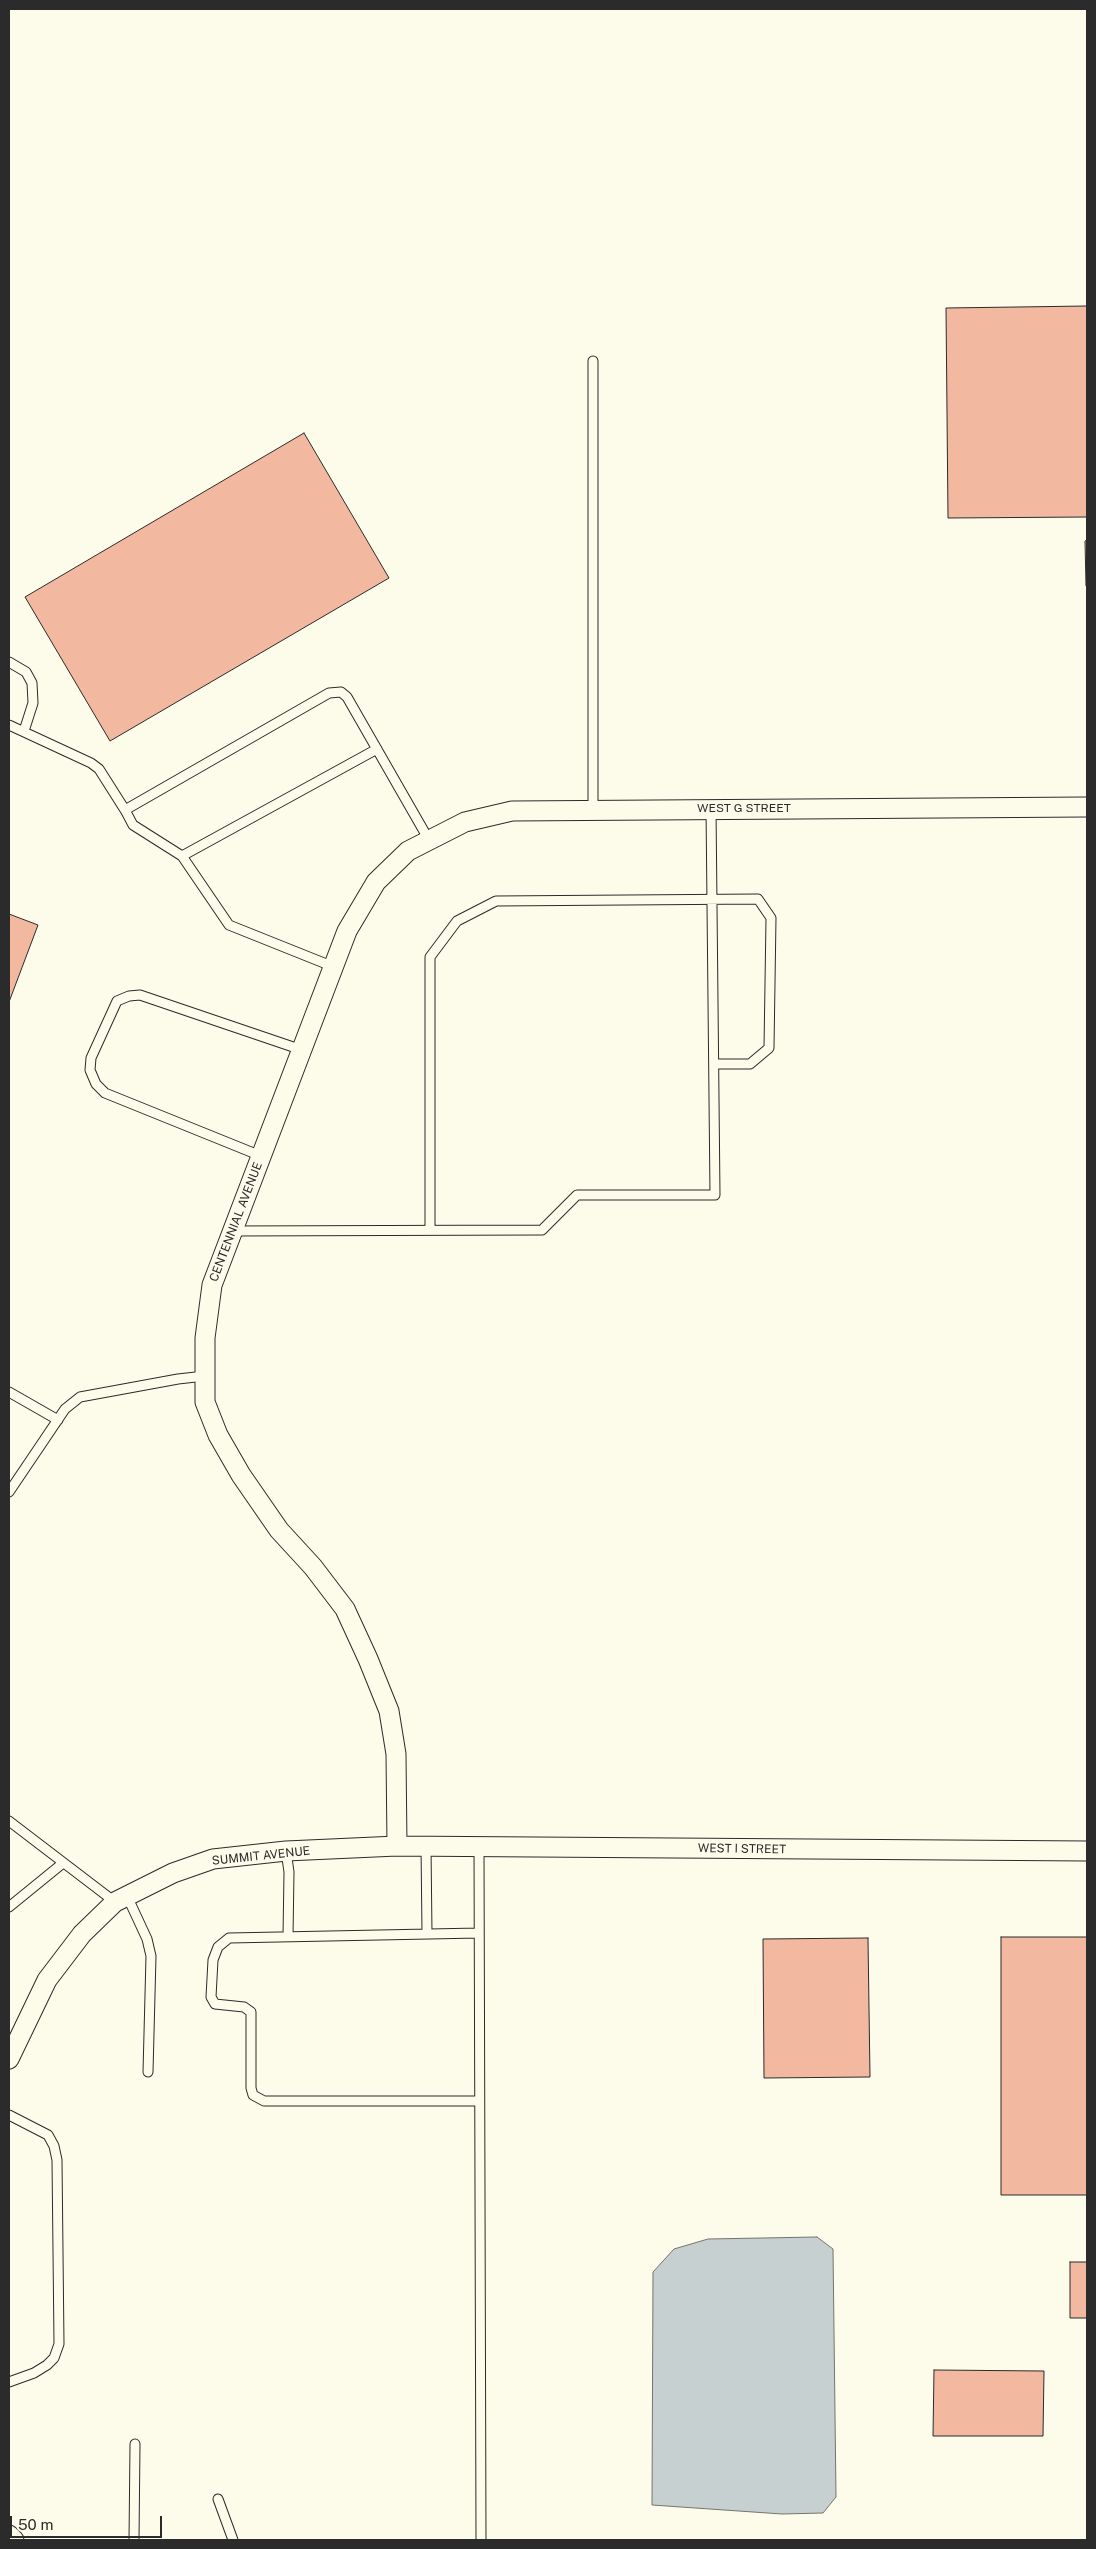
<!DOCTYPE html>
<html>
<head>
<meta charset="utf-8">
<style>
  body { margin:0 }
  #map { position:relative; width:1096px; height:2549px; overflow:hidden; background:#fdfbea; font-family:"Public Sans",sans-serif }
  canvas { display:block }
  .frame { position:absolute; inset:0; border:10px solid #2b2b2b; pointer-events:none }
  .scale { position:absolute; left:10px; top:2516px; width:152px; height:22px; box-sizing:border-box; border:2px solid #2b2b2b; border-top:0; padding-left:6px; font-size:15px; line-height:18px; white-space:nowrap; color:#2b2b2b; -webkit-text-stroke:4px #fdfbea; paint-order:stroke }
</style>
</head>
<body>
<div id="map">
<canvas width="1096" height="2549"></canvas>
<div class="frame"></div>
<div class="scale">50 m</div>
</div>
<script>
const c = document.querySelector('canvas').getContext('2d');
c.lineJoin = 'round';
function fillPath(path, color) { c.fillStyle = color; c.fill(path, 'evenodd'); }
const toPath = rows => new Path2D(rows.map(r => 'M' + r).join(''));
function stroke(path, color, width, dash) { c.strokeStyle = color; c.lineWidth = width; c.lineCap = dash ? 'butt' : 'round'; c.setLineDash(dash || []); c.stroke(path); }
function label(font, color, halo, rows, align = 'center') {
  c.font = font + ' "Public Sans",sans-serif'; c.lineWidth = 4; c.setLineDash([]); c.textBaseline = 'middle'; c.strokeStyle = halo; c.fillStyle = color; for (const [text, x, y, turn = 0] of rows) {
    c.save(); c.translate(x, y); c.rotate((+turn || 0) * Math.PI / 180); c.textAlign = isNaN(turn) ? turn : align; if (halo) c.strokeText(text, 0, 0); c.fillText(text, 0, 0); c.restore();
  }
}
const water = toPath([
  [817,2237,833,2249,836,2497,823,2513,782,2514,652,2505,653,2272,674,2249,708,2239,817,2237]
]);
fillPath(water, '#c7d0d0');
stroke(water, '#74746e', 1);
const building = toPath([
  [1087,306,1087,517,948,518,946,308,1087,306],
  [304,433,389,578,110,741,25,597,304,433],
  [1087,540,1087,586,1086,586,1085,541,1087,540],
  [9,914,38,925,9,1002,9,914],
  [1001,1937,1087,1937,1087,2195,1001,2195,1001,1937],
  [868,1938,870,2077,764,2078,763,1939,868,1938],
  [1070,2262,1087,2262,1087,2318,1070,2318,1070,2262],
  [934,2370,1044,2371,1043,2436,933,2436,934,2370]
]);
fillPath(building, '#f2b8a0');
stroke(building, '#2b2b2b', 1);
const lane = toPath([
  [593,361,593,809],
  [9,662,26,672,32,683,33,703,24,731],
  [9,725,91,763,99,769,125,810,329,693,341,692,347,697,429,840],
  [125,810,133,825,182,856,377,749],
  [182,856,229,925,334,967],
  [261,1156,105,1093,96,1084,90,1070,91,1058,117,1001,129,996,140,995,302,1050],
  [430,1230,430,957,457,921,496,901,758,899,771,918,769,1048,750,1064,715,1064],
  [232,1231,542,1230,577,1195,715,1195,711,808],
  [9,1392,58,1420],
  [9,1492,65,1409,80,1397,178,1379,205,1376],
  [9,1821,115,1902],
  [426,1846,427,1934],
  [479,1847,481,2540],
  [286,1851,289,1872,288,1936],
  [127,1896,147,1939,151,1956,148,2072],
  [9,1907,63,1863],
  [479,1933,229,1938,218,1947,213,1960,211,1997,215,2004,244,2007,251,2012,251,2088,253,2095,264,2101,479,2101],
  [9,2115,48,2135,54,2146,57,2160,59,2344,54,2358,47,2365,34,2373,9,2382],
  [218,2499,233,2540],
  [134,2540,135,2444]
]);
const street = toPath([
  [397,1846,396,1754,389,1711,368,1659,345,1609,313,1567,279,1530,241,1475,218,1435,205,1402,205,1338,212,1285,347,931,376,882,408,851,465,822,512,811,1087,807],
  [9,2059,47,1980,82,1934,115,1902,173,1873,213,1859,286,1851,397,1846,1087,1851],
  [9,2535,14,2540]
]);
stroke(lane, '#2b2b2b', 11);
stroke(street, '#2b2b2b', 21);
stroke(lane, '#fdfbea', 9);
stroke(street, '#fdfbea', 19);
label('12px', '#2b2b2b', '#fdfbea', [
  ["WEST G STREET",744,808],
  ["CENTENNIAL AVENUE",236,1222,-69],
  ["WEST I STREET",742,1849,1],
  ["SUMMIT AVENUE",261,1856,-6]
]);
</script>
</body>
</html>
